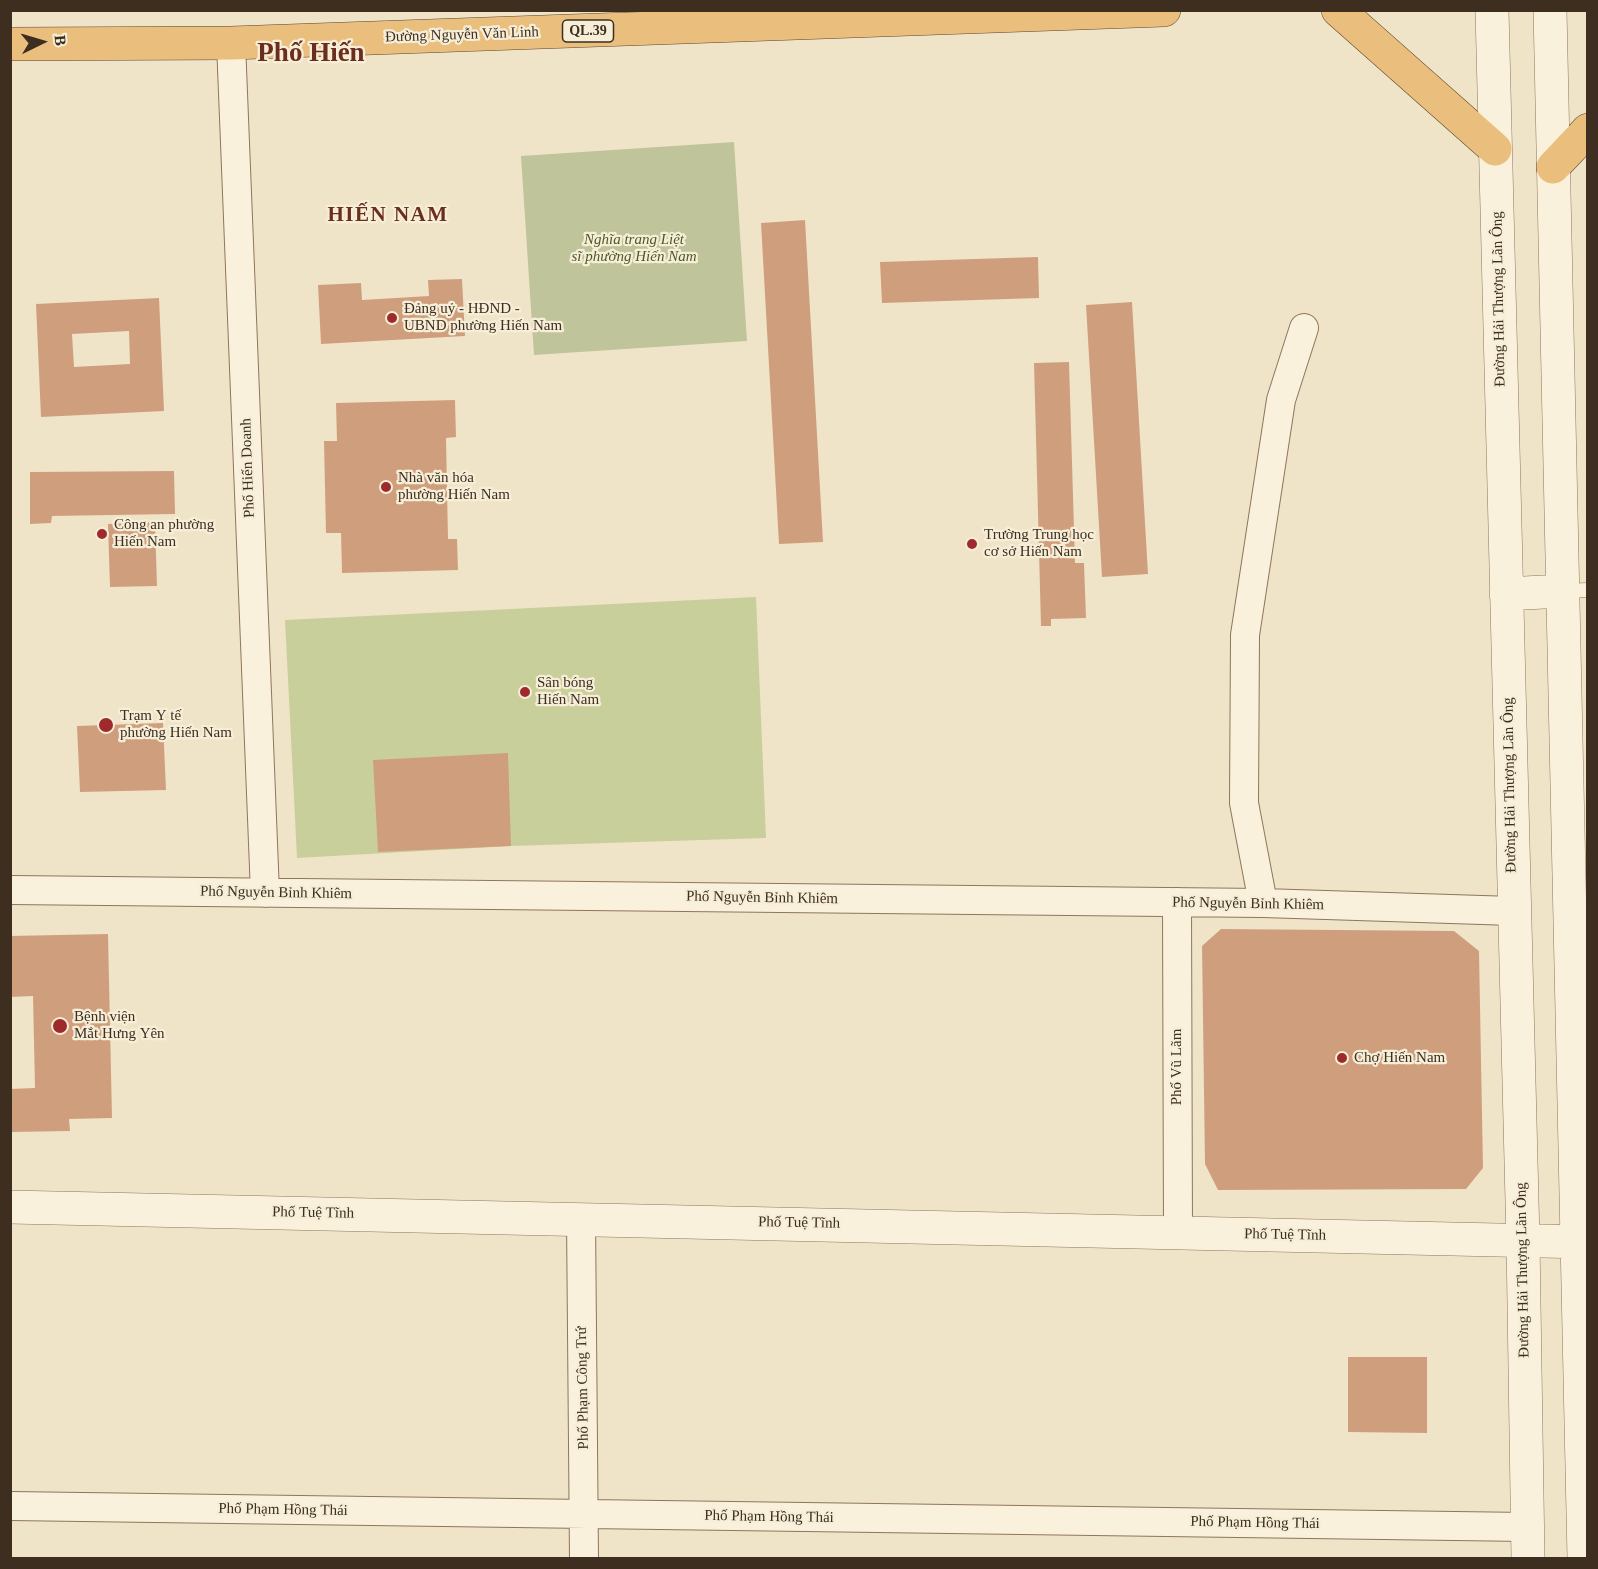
<!DOCTYPE html>
<html>
<head>
<meta charset="utf-8">
<style>
  body { margin:0 }
  #map { position:relative; width:1598px; height:1569px; overflow:hidden; background:#f0e4c8; font-family:Georgia,serif }
  canvas { display:block }
  .frame { position:absolute; inset:0; border:12px solid #3d2e20; pointer-events:none }
  .north { position:absolute; left:12px; top:12px; width:60px; height:60px; -webkit-text-stroke:4px #f7eed8; paint-order:stroke; rotate:85deg; font-size:16px; font-weight:700; line-height:24px; text-align:center; color:#3d2e20 }
  .north::after { content:''; display:block; margin:auto; width:21px; height:27px; background:#3d2e20; clip-path:polygon(50% 0,100% 100%,50% 72%,0 100%) }
</style>
</head>
<body>
<div id="map">
<canvas width="1598" height="1569"></canvas>
<div class="frame"></div>
<div class="north">B</div>
</div>
<script>
const c = document.querySelector('canvas').getContext('2d');
c.lineJoin = 'round';
function fillPath(path, color) { c.fillStyle = color; c.fill(path, 'evenodd'); }
const toPath = rows => new Path2D(rows.map(r => 'M' + r).join(''));
function stroke(path, color, width, dash) { c.strokeStyle = color; c.lineWidth = width; c.lineCap = dash ? 'butt' : 'round'; c.setLineDash(dash || []); c.stroke(path); }
function label(font, color, halo, rows, align = 'center') {
  c.font = font + ' Georgia,serif'; c.lineWidth = 4.5; c.setLineDash([]); c.textBaseline = 'middle'; c.strokeStyle = halo; c.fillStyle = color; for (const [text, x, y, turn = 0] of rows) {
    c.save(); c.translate(x, y); c.rotate((+turn || 0) * Math.PI / 180); c.textAlign = isNaN(turn) ? turn : align; if (halo) c.strokeText(text, 0, 0); c.fillText(text, 0, 0); c.restore();
  }
}
fillPath(toPath([
  [756,597,766,838,511,846,297,858,285,620]
]), '#c9cf9b');
fillPath(toPath([
  [734,142,747,341,534,355,521,156]
]), '#bfc49a');
fillPath(toPath([
  [805,220,823,542,779,544,761,223],
  [1038,257,1039,298,882,303,880,262],
  [462,279,465,336,321,344,318,285,361,283,362,300,429,296,428,280],
  [159,298,164,411,41,417,36,304],
  [129,331,130,364,74,367,72,334],
  [1132,302,1148,574,1102,577,1086,305],
  [1069,362,1075,563,1084,563,1086,618,1051,619,1051,626,1041,626,1034,363],
  [455,400,456,437,446,438,448,539,457,539,458,570,342,573,341,533,326,533,324,441,337,441,336,403],
  [174,471,175,514,52,516,51,523,30,524,30,472],
  [155,522,157,586,110,587,108,524],
  [163,723,166,790,80,792,77,726],
  [508,753,511,846,378,852,373,760],
  [1221,929,1454,931,1479,951,1483,1168,1466,1189,1218,1190,1205,1164,1202,946],
  [108,934,112,1118,69,1119,70,1131,10,1132,10,1089,35,1088,33,996,10,997,10,936],
  [1348,1357,1427,1357,1427,1433,1348,1432]
]), '#cf9f7d');
const service = toPath([
  [1562,591,1588,590]
]);
const minor = toPath([
  [231,43,265,893],
  [10,890,1263,903,1513,911],
  [1177,902,1178,1232],
  [1263,903,1244,803,1245,635,1281,400,1304,328],
  [581,1218,584,1558],
  [10,1506,1527,1527]
]);
const tertiary = toPath([
  [1492,10,1523,1240,1528,1558],
  [1550,10,1584,1558],
  [1506,594,1562,591],
  [10,1207,1588,1242]
]);
const trunk = toPath([
  [1338,10,1495,149],
  [10,44,231,43,1164,10],
  [1553,167,1588,130]
]);
stroke(service, '#8d765c', 15);
stroke(minor, '#8d765c', 30);
stroke(tertiary, '#8d765c', 34);
stroke(trunk, '#5b4430', 34);
stroke(service, '#faf1dc', 14);
stroke(minor, '#faf1dc', 28);
stroke(tertiary, '#faf1dc', 33);
stroke(trunk, '#eabe7c', 33);
for (const [x, y, r, color] of [
  [392,318,6,"#9e2a2b"],
  [386,487,6,"#9e2a2b"],
  [102,534,6,"#9e2a2b"],
  [972,544,6,"#9e2a2b"],
  [525,692,6,"#9e2a2b"],
  [106,725,8,"#9e2a2b"],
  [60,1026,8,"#9e2a2b"],
  [1342,1058,6,"#9e2a2b"]
]) { const dot = new Path2D(); dot.arc(x, y, r, 0, 2 * Math.PI); c.fillStyle = color; c.fill(dot); stroke(dot, '#f7eed8', 2); }
for (const [x, y, w] of [
  [588,31,51]
]) { const box = new Path2D(); box.roundRect(x - w / 2, y - 11, w, 22, 4.5); c.fillStyle = '#f7eed8'; c.fill(box); stroke(box, '#3d2e20', 1.5); }
label('bold 14px', '#3d2e20', null, [
  ["QL.39",588,31]
]);
label('15px', '#3d2e20', '#f7eed8', [
  ["Đường Nguyễn Văn Linh",462,35,-2],
  ["Đường Hải Thượng Lãn Ông",1499,299,-91],
  ["Phố Hiến Doanh",248,468,-92],
  ["Đường Hải Thượng Lãn Ông",1510,785,-91],
  ["Phố Nguyễn Bỉnh Khiêm",276,893,1],
  ["Phố Nguyễn Bỉnh Khiêm",762,898,1],
  ["Phố Nguyễn Bỉnh Khiêm",1248,904,1],
  ["Phố Vũ Lãm",1177,1067,-90],
  ["Phố Tuệ Tĩnh",313,1213,1],
  ["Phố Tuệ Tĩnh",799,1223,1],
  ["Phố Tuệ Tĩnh",1285,1235,1],
  ["Đường Hải Thượng Lãn Ông",1523,1270,-91],
  ["Phố Phạm Công Trứ",583,1388,-91],
  ["Phố Phạm Hồng Thái",283,1510,1],
  ["Phố Phạm Hồng Thái",769,1517,1],
  ["Phố Phạm Hồng Thái",1255,1523,1]
]);
label('italic 15px', '#4d5a26', '#f7eed8', [
  ["Nghĩa trang Liệt",634,240],
  ["sĩ phường Hiến Nam",634,257]
]);
label('15px', '#3d2e20', '#f7eed8', [
  ["Đảng uỷ - HĐND -",404,309],
  ["UBND phường Hiến Nam",404,326],
  ["Nhà văn hóa",398,478],
  ["phường Hiến Nam",398,495],
  ["Công an phường",114,525],
  ["Hiến Nam",114,542],
  ["Trường Trung học",984,535],
  ["cơ sở Hiến Nam",984,552],
  ["Sân bóng",537,683],
  ["Hiến Nam",537,700],
  ["Trạm Y tế",120,716],
  ["phường Hiến Nam",120,733],
  ["Bệnh viện",74,1017],
  ["Mắt Hưng Yên",74,1034],
  ["Chợ Hiến Nam",1354,1058]
], 'left');
c.letterSpacing = '1.5px';
label('bold 21px', '#6b2e1e', '#f7eed8', [
  ["HIẾN NAM",388,216]
]);
c.letterSpacing = '0px';
label('bold 27px', '#6b2e1e', '#f7eed8', [
  ["Phố Hiến",311,54]
]);
</script>
</body>
</html>
